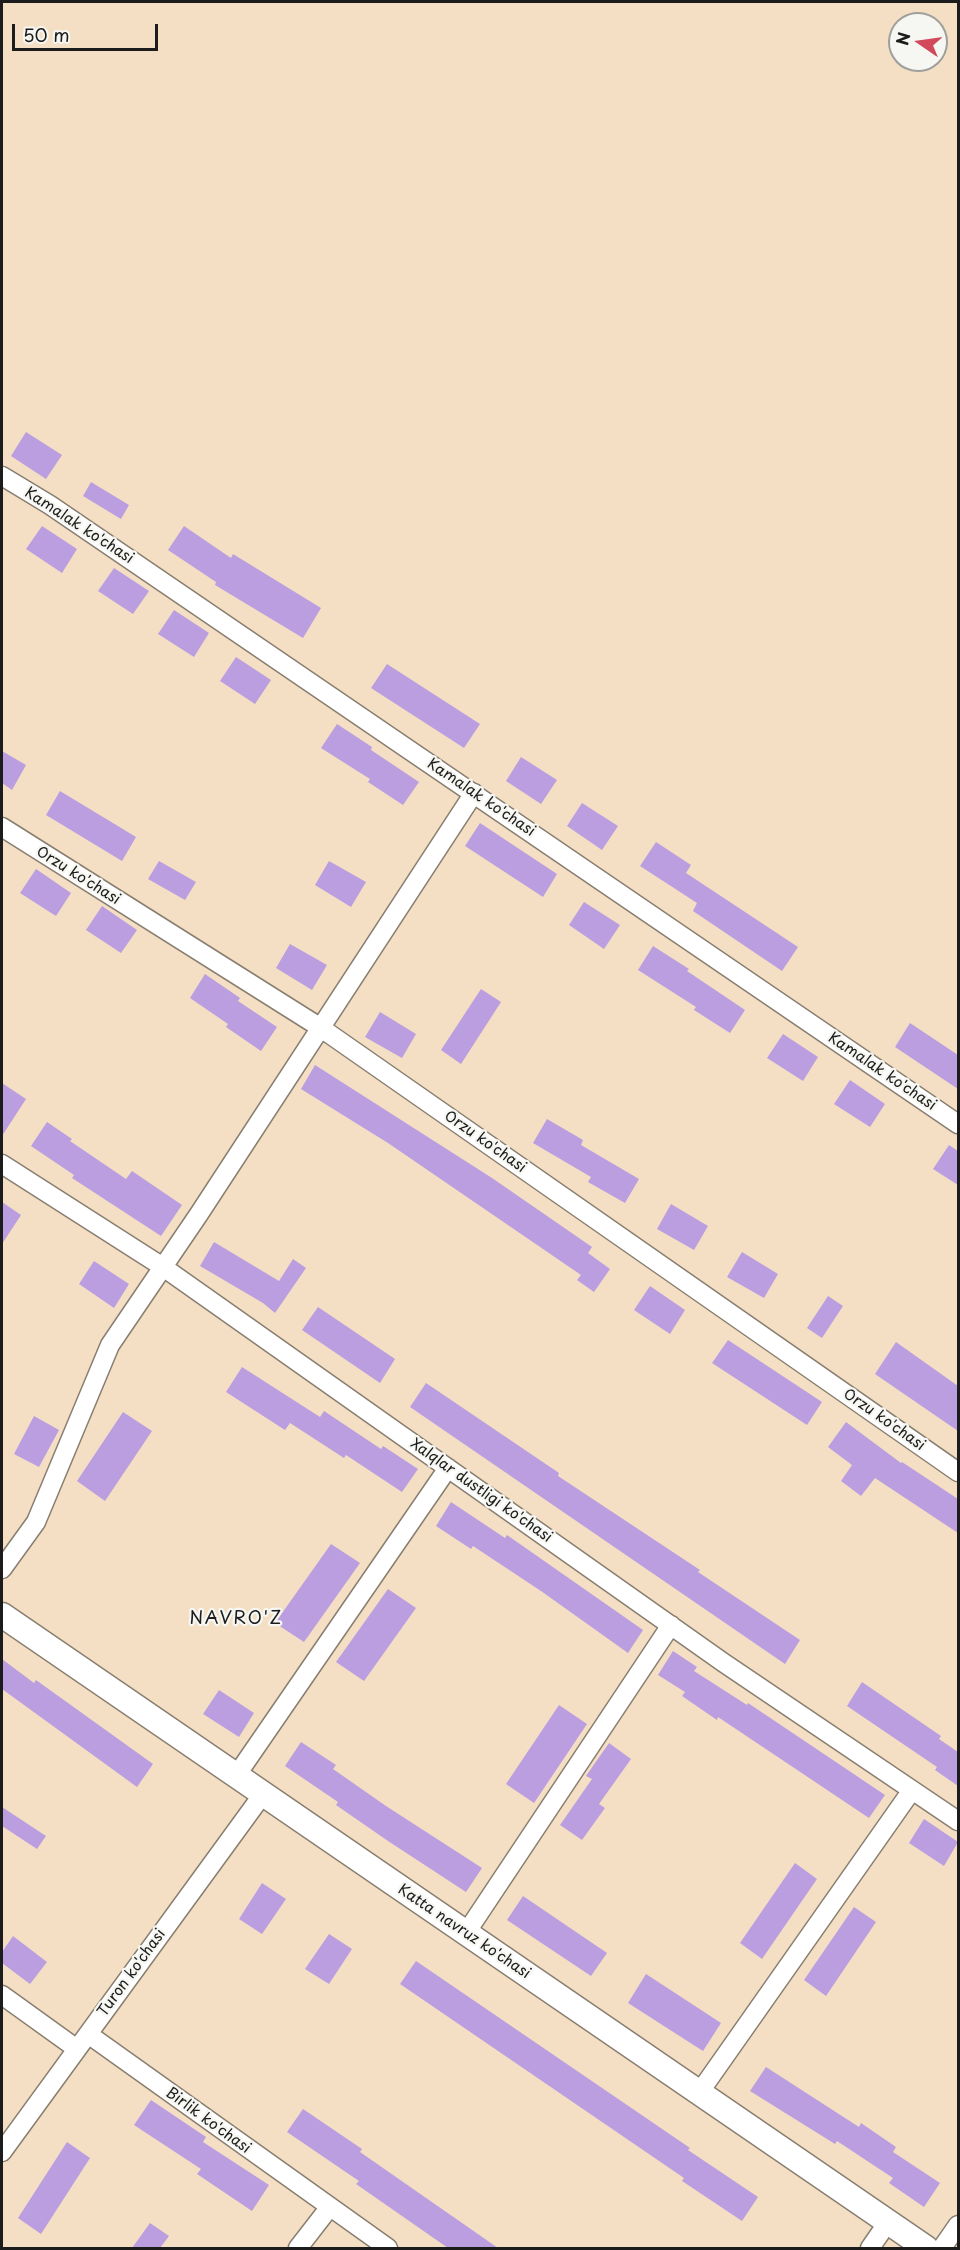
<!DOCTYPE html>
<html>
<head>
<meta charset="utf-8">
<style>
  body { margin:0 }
  #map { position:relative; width:960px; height:2250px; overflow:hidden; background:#f4dfc4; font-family:"Playpen Sans",sans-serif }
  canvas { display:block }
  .frame { position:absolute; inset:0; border:3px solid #1c1c1c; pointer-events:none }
  .north { position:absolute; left:888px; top:12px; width:60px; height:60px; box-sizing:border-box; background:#f6f6f2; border:2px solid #9f9f9c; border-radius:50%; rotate:283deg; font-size:16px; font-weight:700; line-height:24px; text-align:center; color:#1c1c1c }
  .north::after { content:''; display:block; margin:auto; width:21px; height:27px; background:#d1495b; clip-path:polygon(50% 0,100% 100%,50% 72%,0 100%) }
  .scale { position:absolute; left:12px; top:24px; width:146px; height:27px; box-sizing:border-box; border:3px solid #1c1c1c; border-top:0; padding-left:8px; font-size:18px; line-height:21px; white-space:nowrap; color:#1c1c1c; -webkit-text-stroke:4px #f6f6f2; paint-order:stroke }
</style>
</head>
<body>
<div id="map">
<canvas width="960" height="2250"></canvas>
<div class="frame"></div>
<div class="north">N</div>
<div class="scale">50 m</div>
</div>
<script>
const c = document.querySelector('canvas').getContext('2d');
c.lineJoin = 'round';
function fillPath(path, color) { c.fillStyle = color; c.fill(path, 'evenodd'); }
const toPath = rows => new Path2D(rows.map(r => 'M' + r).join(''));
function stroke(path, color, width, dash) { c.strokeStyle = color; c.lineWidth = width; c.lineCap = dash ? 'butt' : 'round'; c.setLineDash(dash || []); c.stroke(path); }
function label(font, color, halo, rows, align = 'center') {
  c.font = font + ' "Playpen Sans",sans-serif'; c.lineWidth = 4.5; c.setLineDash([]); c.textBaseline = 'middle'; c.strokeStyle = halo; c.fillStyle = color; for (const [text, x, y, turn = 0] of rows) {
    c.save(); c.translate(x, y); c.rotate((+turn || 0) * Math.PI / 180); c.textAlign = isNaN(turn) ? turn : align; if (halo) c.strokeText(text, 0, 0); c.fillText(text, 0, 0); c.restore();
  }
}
fillPath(toPath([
  [26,432,62,455,46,479,11,456],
  [91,482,129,505,121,519,83,496],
  [42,526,77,549,62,573,26,549],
  [184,526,231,558,233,554,321,608,303,638,215,585,216,582,168,550],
  [114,568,149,591,133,614,98,591],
  [174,610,209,633,194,657,158,634],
  [236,657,271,680,255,704,220,681],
  [387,664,480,724,464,748,371,688],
  [337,724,372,747,371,750,419,782,403,805,368,782,370,779,321,748],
  [2,751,26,765,12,790,2,783],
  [521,757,557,780,541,804,506,781],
  [60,791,136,837,122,861,46,815],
  [582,803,618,826,602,850,567,826],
  [480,823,557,874,543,897,465,846],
  [656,842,691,865,686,873,798,947,782,971,693,911,697,903,640,866],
  [159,861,196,882,185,900,148,879],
  [329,861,366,882,351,907,315,885],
  [36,869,71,893,56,916,20,893],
  [584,902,620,925,604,949,569,925],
  [102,906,137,930,121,953,86,930],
  [290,944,327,965,312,990,276,968],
  [653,946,689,969,687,971,745,1010,730,1033,694,1010,696,1007,638,970],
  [205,974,240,998,238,1001,277,1027,261,1051,226,1027,228,1024,190,998],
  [481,989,501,1002,461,1064,441,1050],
  [380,1012,416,1034,402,1058,365,1037],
  [910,1023,958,1055,958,1089,895,1047],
  [783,1034,818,1057,803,1081,767,1058],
  [315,1065,492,1178,592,1247,588,1253,610,1269,594,1292,577,1280,581,1275,388,1143,301,1089],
  [850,1080,885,1104,870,1127,834,1104],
  [2,1083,26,1099,2,1136],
  [547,1119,583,1140,581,1145,639,1179,625,1203,588,1182,591,1177,533,1143],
  [47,1122,72,1139,70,1141,126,1179,132,1171,182,1205,161,1236,72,1178,74,1175,31,1146],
  [949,1145,958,1151,958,1185,933,1169],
  [2,1202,21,1215,2,1244],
  [671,1204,708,1226,694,1250,657,1229],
  [214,1242,279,1281,293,1259,306,1268,275,1313,263,1303,200,1266],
  [742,1252,778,1274,764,1298,727,1277],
  [94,1261,129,1284,114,1308,79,1284],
  [650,1286,685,1310,670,1334,634,1310],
  [828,1296,843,1306,822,1338,807,1328],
  [318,1307,395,1359,380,1383,302,1330],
  [728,1340,822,1402,807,1425,712,1363],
  [896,1342,958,1386,958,1431,875,1374],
  [242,1367,320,1417,324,1411,381,1449,383,1446,418,1469,402,1492,346,1455,344,1458,290,1423,285,1430,226,1392],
  [426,1383,559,1473,558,1476,700,1570,698,1572,800,1640,785,1664,410,1407],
  [123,1412,152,1431,105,1501,77,1481],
  [34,1416,59,1430,39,1467,14,1454],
  [846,1422,901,1463,902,1462,958,1499,958,1533,875,1478,861,1496,841,1481,852,1465,828,1447],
  [451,1502,505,1538,507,1535,643,1630,628,1653,541,1591,473,1546,471,1549,436,1526],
  [331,1544,360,1563,304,1642,275,1623],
  [388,1589,416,1608,364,1681,336,1662],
  [673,1651,697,1667,694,1671,747,1705,748,1703,885,1795,869,1818,718,1717,717,1720,682,1696,685,1692,658,1675],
  [2,1659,34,1683,36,1680,153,1764,137,1787,2,1689],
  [862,1682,941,1736,939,1739,958,1752,958,1786,935,1770,937,1767,847,1706],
  [219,1690,254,1713,239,1737,203,1714],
  [559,1705,587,1724,534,1803,506,1784],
  [301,1742,336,1765,333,1769,386,1806,482,1868,466,1892,388,1841,336,1805,338,1802,285,1766],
  [609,1743,631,1759,599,1804,605,1808,582,1840,560,1825,592,1779,586,1776],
  [2,1807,46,1836,37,1849,2,1826],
  [924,1819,958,1842,944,1866,909,1843],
  [795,1863,817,1879,762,1959,740,1943],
  [262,1883,286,1899,262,1934,239,1919],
  [523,1896,607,1953,591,1976,507,1920],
  [854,1907,876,1922,826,1996,804,1980],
  [329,1934,352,1949,329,1984,305,1969],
  [13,1936,47,1962,30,1984,2,1963,2,1952],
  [416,1961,690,2148,688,2150,758,2197,742,2221,682,2181,684,2178,400,1984],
  [646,1974,721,2023,703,2051,628,2003],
  [766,2067,859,2127,861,2123,896,2147,893,2152,940,2183,924,2207,889,2183,893,2178,837,2141,835,2144,750,2091],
  [151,2100,206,2137,203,2142,269,2185,252,2211,197,2174,201,2169,134,2125],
  [303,2109,362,2149,360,2152,498,2248,448,2248,356,2184,359,2181,287,2132],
  [67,2142,90,2158,41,2234,18,2218],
  [150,2223,169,2236,160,2248,132,2248]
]), '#ba9ee0');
const minor = toPath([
  [2,476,50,505,958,1124],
  [2,827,321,1028,958,1472],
  [2,1164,163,1267,724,1663,958,1821],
  [2,1569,36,1522,110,1345,199,1214,474,793],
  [236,1776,448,1468],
  [466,1933,671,1625],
  [2,1995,77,2049],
  [88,2034,388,2248],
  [699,2093,912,1790],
  [2,2152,263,1794],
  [298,2248,329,2208],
  [870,2248,888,2222],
  [942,2248,958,2225]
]);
const tertiary = toPath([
  [2,1615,926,2248]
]);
stroke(minor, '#887e70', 21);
stroke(tertiary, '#887e70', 27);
stroke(minor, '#fff', 18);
stroke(tertiary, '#fff', 24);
label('15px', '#1c1c1c', '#f6f6f2', [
  ["Kamalak ko'chasi",79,526,33],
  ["Kamalak ko'chasi",481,798,34],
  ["Orzu ko'chasi",78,876,32],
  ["Kamalak ko'chasi",882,1072,34],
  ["Orzu ko'chasi",485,1142,35],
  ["Orzu ko'chasi",884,1420,35],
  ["Xalqlar dustligi ko'chasi",481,1491,35],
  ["Katta navruz ko'chasi",464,1932,34],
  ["Turon ko'chasi",132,1973,-54],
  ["Birlik ko'chasi",208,2121,36]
]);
c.letterSpacing = '1.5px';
label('18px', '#1c1c1c', '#f6f6f2', [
  ["NAVRO'Z",236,1619]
]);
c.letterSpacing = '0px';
</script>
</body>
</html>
